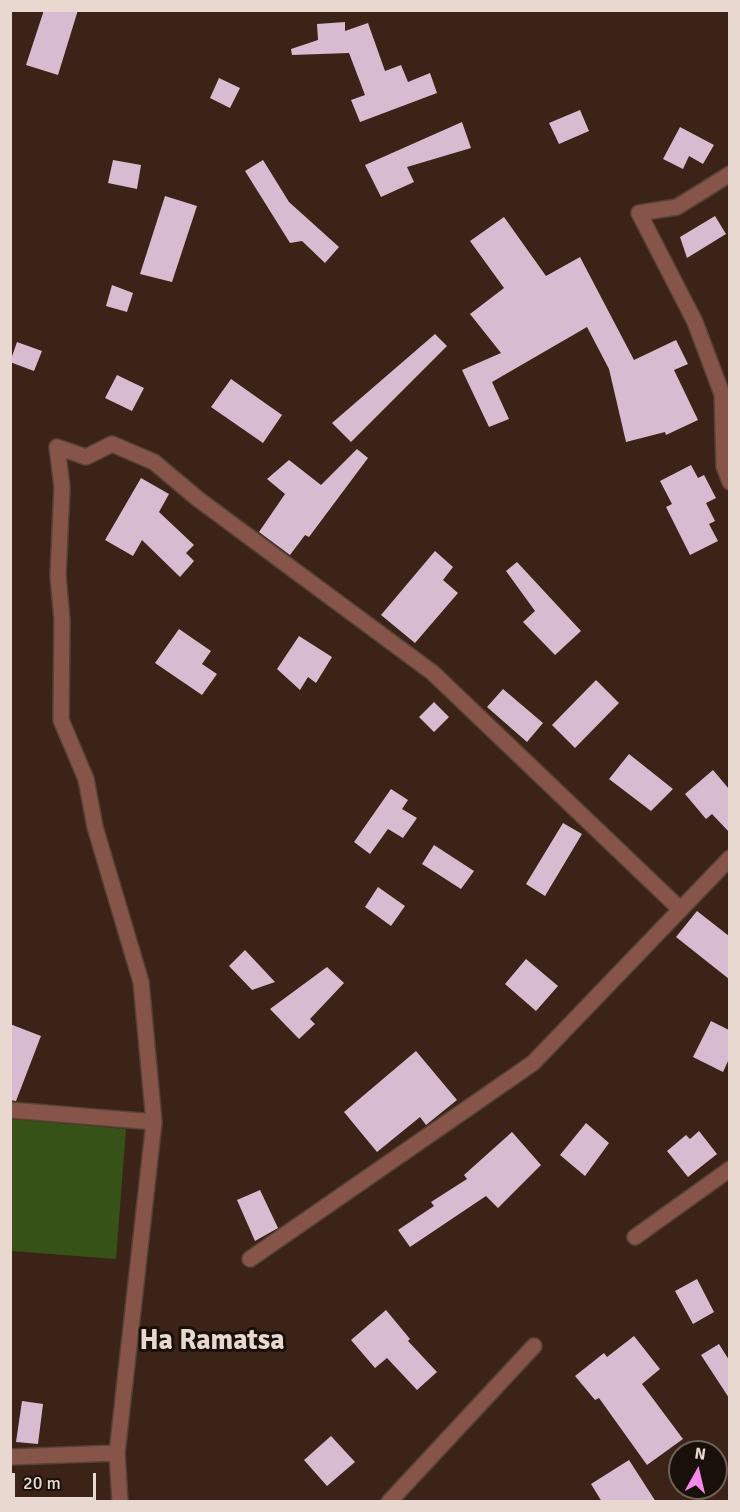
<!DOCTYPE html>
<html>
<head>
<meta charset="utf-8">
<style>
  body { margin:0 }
  #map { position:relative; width:740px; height:1512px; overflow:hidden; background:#3b2317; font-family:Signika,sans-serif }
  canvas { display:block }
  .frame { position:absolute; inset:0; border:12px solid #e8d8d0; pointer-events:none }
  .north { position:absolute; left:668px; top:1440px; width:60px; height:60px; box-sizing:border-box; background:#1a100a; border:2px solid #6c6059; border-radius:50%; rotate:8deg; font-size:16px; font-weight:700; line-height:24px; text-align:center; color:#e8d8d0 }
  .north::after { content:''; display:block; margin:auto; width:21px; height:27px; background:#f788ec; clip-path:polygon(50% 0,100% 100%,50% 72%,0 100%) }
  .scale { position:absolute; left:12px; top:1473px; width:84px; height:27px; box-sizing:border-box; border:3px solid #e8d8d0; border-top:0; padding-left:8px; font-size:18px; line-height:21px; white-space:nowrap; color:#e8d8d0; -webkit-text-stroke:4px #1a100a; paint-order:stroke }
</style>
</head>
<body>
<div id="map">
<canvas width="740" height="1512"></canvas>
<div class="frame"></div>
<div class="north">N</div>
<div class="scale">20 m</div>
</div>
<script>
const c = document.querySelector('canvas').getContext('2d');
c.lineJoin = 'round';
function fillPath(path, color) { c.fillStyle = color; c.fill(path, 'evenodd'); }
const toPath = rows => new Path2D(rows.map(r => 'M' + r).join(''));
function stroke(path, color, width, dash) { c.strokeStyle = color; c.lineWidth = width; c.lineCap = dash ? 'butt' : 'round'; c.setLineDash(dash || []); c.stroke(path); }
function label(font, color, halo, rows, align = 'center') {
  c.font = font + ' Signika,sans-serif'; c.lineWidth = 6; c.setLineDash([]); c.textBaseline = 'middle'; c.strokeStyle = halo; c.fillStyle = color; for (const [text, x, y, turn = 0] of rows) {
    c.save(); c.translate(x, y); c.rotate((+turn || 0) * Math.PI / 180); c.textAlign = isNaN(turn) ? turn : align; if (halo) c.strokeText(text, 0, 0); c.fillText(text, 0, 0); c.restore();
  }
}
fillPath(toPath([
  [11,1119,126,1129,116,1259,11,1251]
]), '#375217');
fillPath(toPath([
  [44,10,78,10,58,75,26,65],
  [345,22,345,31,368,23,385,71,401,65,408,82,430,73,437,93,360,122,351,100,365,95,349,53,292,55,291,49,318,40,317,24],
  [219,78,240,88,230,108,210,98],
  [580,110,589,131,559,144,549,123],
  [462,122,471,148,407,167,414,182,381,197,365,165],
  [680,127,714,145,703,164,689,156,683,169,663,159],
  [113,160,141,165,137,189,108,183],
  [263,160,289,202,339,247,325,263,302,241,290,243,245,171],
  [165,196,197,206,172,282,140,274],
  [715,216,726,234,687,258,680,237],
  [504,217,546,276,580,257,634,360,676,340,688,364,674,370,698,420,666,435,665,432,626,442,609,369,587,327,492,382,509,419,489,427,462,370,501,353,470,314,504,288,470,241],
  [112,285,133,293,127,312,106,306],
  [435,334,447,346,351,442,332,423],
  [17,342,42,351,34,371,10,362],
  [117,375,144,388,132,411,105,398],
  [231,379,282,415,263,443,211,407],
  [357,449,368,458,309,537,305,535,290,555,259,532,285,494,267,479,289,460,321,485],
  [691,465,698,478,704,475,716,498,706,503,715,521,709,524,718,541,690,555,666,507,672,504,660,481],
  [141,478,169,494,159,512,194,545,186,553,194,561,180,577,142,540,133,556,105,540],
  [435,551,453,567,443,580,458,593,415,643,381,615],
  [517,562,581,631,555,655,523,622,535,611,506,571],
  [179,629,211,651,202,664,217,674,202,695,155,663],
  [299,636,332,657,316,683,308,677,300,690,277,669],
  [596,680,619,703,575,748,552,725],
  [503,689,543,723,527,742,487,707],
  [434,702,449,717,434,732,419,717],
  [629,754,673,789,651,811,609,779],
  [713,770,729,789,729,832,712,814,706,819,685,794],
  [391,789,408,800,402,809,417,818,403,838,388,829,370,854,354,842],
  [563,823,582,834,545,896,526,884],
  [434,845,474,871,461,889,422,864],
  [378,887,405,906,391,926,365,907],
  [697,911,729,936,729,979,676,937],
  [245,950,275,982,252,990,229,966],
  [526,959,558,986,536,1011,505,984],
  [327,967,344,983,310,1019,315,1024,299,1039,270,1009],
  [711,1021,729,1030,729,1059,723,1072,693,1057],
  [10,1024,41,1036,16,1101,10,1100],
  [416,1051,457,1100,426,1125,420,1117,377,1152,344,1112],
  [586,1123,609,1143,585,1176,560,1155],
  [699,1131,717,1154,688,1177,667,1151,686,1135,690,1139],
  [512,1132,541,1165,498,1208,486,1196,410,1247,398,1230,434,1206,431,1202,467,1179,464,1175],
  [260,1190,278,1228,255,1241,237,1200],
  [697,1279,714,1312,693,1324,675,1291],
  [386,1310,410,1339,408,1341,437,1372,417,1390,387,1358,375,1368,351,1340],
  [634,1336,660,1369,642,1384,683,1439,647,1465,599,1398,595,1400,575,1376,604,1353,607,1357],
  [719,1344,729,1360,729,1398,701,1355],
  [22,1401,43,1404,38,1444,16,1442],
  [331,1436,355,1462,327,1486,304,1460],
  [629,1460,656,1502,602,1502,591,1484]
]), '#d7bcd1');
const minor = toPath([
  [730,174,677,207,639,213,695,322,722,394,724,466,730,482],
  [10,1110,154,1122],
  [635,1237,730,1169],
  [250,1259,533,1063,730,858],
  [10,1457,117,1453],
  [120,1502,117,1453,154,1122,141,982,95,827,86,779,61,720,62,620,58,576,62,487,57,447,86,457,112,444,154,462,198,499,433,673,680,909],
  [389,1502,534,1346]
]);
stroke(minor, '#574035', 18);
stroke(minor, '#865448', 15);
label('bold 28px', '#e8d8d0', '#1a100a', [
  ["Ha Ramatsa",212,1342]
]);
</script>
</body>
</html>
